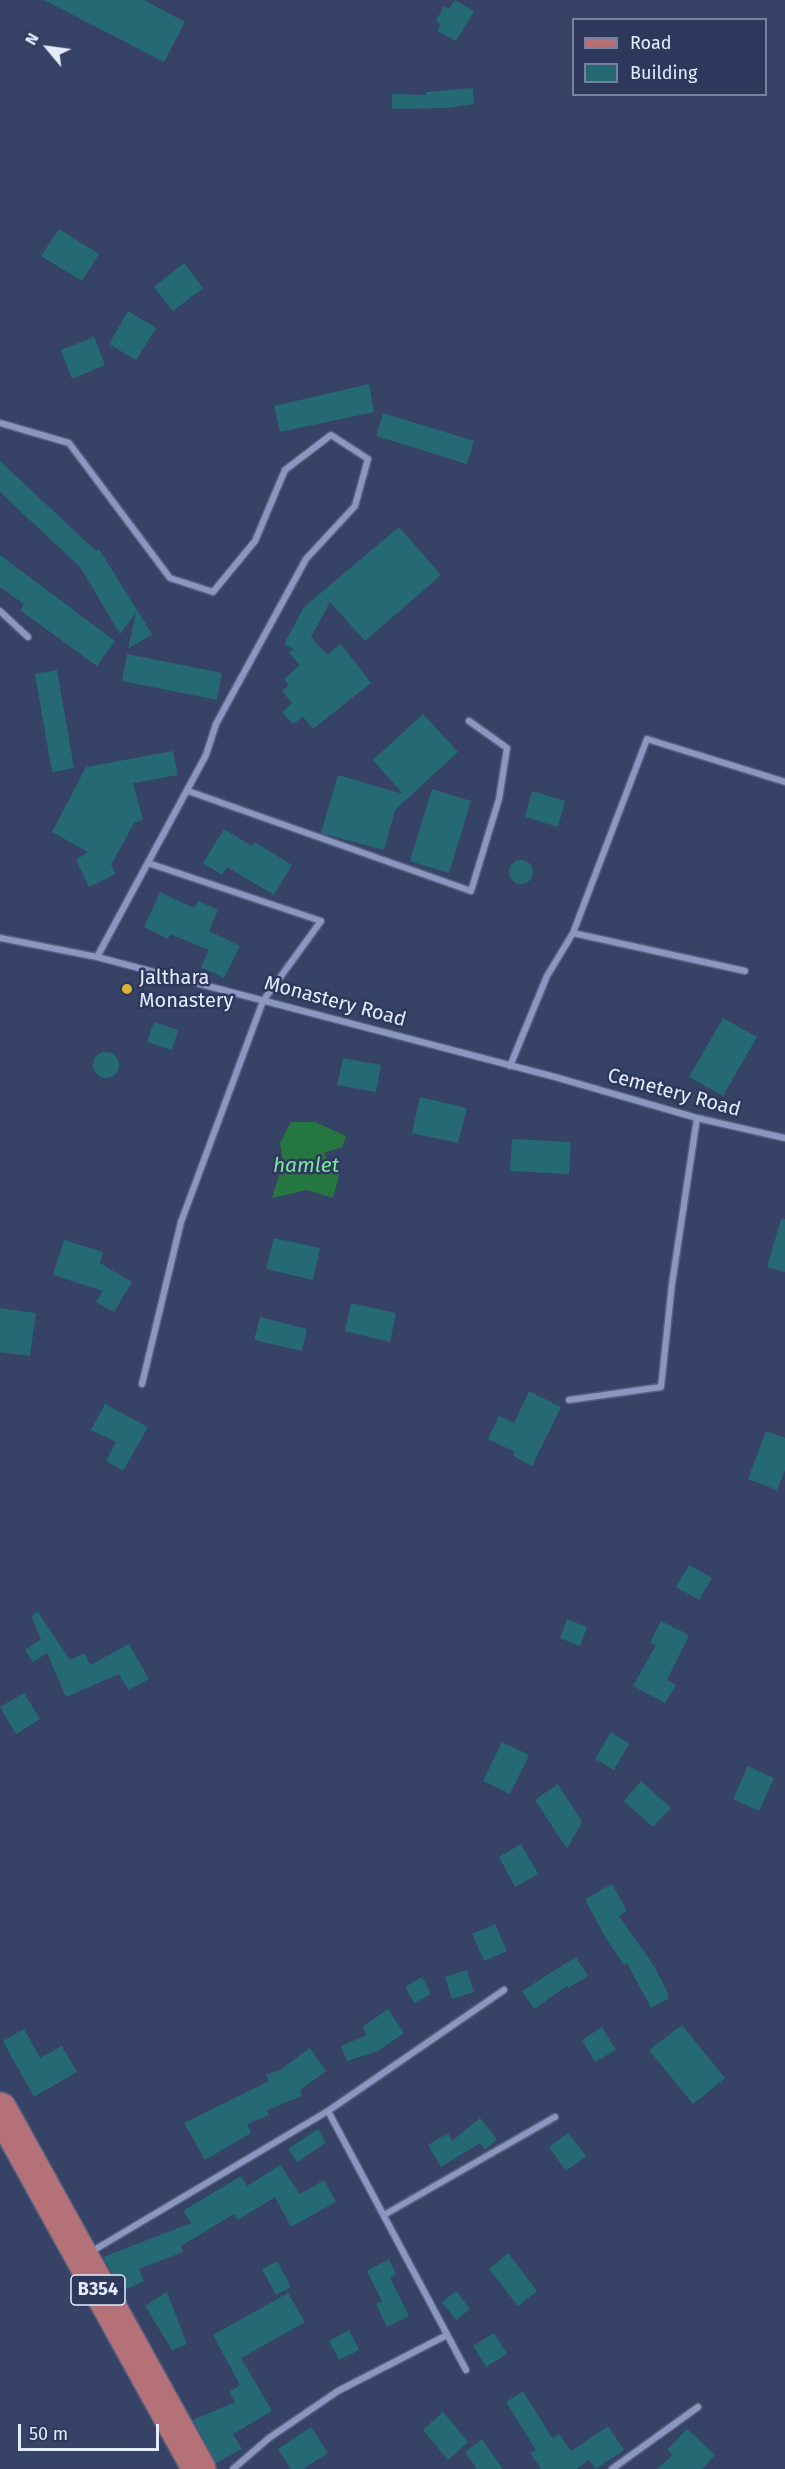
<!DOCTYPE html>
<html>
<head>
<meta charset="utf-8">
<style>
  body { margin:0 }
  #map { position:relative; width:785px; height:2469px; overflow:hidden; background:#374267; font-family:"Fira Sans",sans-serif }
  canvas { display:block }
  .legend { position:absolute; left:572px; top:18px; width:195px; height:78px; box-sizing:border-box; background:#2d385c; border:2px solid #77809d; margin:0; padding:8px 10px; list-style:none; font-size:18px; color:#e5ebfe }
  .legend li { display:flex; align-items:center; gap:12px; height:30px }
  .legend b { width:30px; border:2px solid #77809d }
  .north { position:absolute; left:18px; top:18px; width:60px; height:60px; -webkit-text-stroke:4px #2d385c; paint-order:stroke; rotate:299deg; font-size:16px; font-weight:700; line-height:24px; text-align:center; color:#e5ebfe }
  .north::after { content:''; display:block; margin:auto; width:21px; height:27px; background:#e5ebfe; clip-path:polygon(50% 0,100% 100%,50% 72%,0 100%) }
  .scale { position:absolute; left:18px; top:2424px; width:141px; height:27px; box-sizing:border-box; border:3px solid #e5ebfe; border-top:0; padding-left:8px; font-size:18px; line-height:21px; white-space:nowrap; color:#e5ebfe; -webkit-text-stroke:4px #2d385c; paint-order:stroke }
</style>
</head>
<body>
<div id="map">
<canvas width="785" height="2469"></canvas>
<ul class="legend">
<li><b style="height:8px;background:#b47278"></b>Road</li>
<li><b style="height:16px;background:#256975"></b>Building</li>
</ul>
<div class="north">N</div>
<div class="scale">50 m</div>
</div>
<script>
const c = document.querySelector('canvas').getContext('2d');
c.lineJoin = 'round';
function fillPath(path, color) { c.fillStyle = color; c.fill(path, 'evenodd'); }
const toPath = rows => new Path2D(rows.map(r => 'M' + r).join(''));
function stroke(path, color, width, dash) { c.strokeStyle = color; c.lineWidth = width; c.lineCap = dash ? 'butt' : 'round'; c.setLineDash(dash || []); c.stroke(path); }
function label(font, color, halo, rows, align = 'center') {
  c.font = font + ' "Fira Sans",sans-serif'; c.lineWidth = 5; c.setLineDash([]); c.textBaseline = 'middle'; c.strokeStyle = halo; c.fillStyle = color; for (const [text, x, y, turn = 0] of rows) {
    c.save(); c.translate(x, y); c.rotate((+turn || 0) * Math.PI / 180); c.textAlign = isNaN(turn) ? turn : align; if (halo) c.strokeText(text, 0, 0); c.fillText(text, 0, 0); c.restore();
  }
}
fillPath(toPath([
  [291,1122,315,1122,346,1136,342,1147,324,1153,330,1166,340,1172,333,1198,307,1190,272,1198,283,1163,280,1143]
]), '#257640');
fillPath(toPath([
  [44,0,144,0,185,22,164,62],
  [455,0,474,11,456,41,437,31,441,24,436,21,444,6,449,9],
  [473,88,474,104,448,108,392,109,392,94,426,95,426,92],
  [59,229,99,254,82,281,41,256],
  [184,263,203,288,173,311,154,287],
  [128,311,156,328,136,360,109,344],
  [94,337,105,365,72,379,61,350],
  [369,384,374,412,280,432,274,406],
  [383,413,474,441,467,464,376,436],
  [0,461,96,551,99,549,152,634,128,649,136,613,120,634,80,567,0,492],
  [399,527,441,575,365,641,330,602,311,637,327,655,341,644,371,683,313,729,303,717,293,724,282,712,292,703,282,691,289,685,284,679,300,665,289,653,293,649,284,644,304,607],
  [0,555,115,641,97,666,20,610,24,604,0,587],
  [127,654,222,673,217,700,122,681],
  [57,670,74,768,52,772,35,674],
  [423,714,458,752,395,810,384,850,321,833,338,775,403,794,373,760],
  [173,751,178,775,133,783,143,820,134,823,111,865,116,874,89,887,76,860,88,852,52,832,86,767],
  [432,789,471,801,449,873,410,861],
  [532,791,565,801,558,827,525,817],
  [224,829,252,846,254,842,292,865,274,895,227,867,222,875,203,863],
  '509 872a12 12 0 1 1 24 0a12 12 0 1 1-24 0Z',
  [160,892,194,908,198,901,218,910,209,931,240,946,224,978,201,967,209,950,170,934,168,939,144,927],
  [723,1018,757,1037,723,1096,689,1077],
  [154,1022,178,1030,172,1050,147,1042],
  '93 1065a13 13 0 1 1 26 0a13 13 0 1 1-26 0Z',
  [343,1058,381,1065,376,1092,337,1085],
  [420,1097,467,1108,458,1143,412,1133],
  [512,1139,571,1142,569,1174,510,1171],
  [781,1219,785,1219,785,1272,767,1267],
  [274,1238,320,1248,313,1280,266,1269],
  [64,1240,103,1252,100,1263,132,1282,114,1312,96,1302,103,1291,53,1275],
  [351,1303,396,1313,390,1342,345,1331],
  [0,1308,36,1313,30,1356,0,1352],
  [260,1317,307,1329,302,1351,254,1340],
  [529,1391,561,1407,532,1466,513,1456,515,1452,488,1439,499,1416,514,1423],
  [105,1404,148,1427,123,1471,106,1461,116,1442,91,1430],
  [766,1431,785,1438,785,1470,777,1490,748,1479],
  [689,1565,712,1578,699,1600,676,1587],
  [38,1612,70,1660,85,1653,90,1665,129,1644,149,1679,128,1690,119,1674,66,1697,47,1653,33,1662,25,1650,41,1639,31,1616],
  [567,1619,587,1627,580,1646,560,1638],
  [661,1621,689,1635,667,1680,676,1685,665,1703,633,1686,656,1645,650,1643],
  [24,1693,40,1719,16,1734,0,1707],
  [611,1732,629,1744,614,1770,595,1759],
  [502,1742,529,1755,510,1794,483,1781],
  [748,1766,774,1778,759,1811,733,1799],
  [641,1781,671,1808,653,1827,624,1801],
  [558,1784,582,1822,567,1849,535,1800],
  [521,1844,538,1874,515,1887,499,1857],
  [612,1884,627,1911,619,1916,654,1966,668,1993,668,1999,651,2008,627,1963,624,1965,605,1937,585,1899],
  [495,1924,507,1951,484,1961,472,1934],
  [576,1957,588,1976,568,1988,567,1986,534,2009,522,1991],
  [467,1970,474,1992,452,1999,445,1977],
  [422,1977,431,1994,414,2003,405,1987],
  [388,2009,404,2033,378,2051,347,2061,341,2046,367,2035,362,2027],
  [682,2025,725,2078,693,2104,649,2050],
  [602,2027,616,2050,595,2062,582,2040],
  [24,2029,40,2058,62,2046,77,2072,34,2097,3,2041],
  [310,2048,326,2071,300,2090,302,2096,267,2110,269,2115,247,2124,251,2133,205,2160,184,2123,269,2081,266,2075,280,2070],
  [480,2118,497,2139,485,2150,480,2143,441,2167,428,2145,448,2133,452,2141],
  [318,2129,326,2143,297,2162,288,2149],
  [568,2133,586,2156,566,2171,549,2147],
  [280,2165,300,2194,324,2180,336,2202,291,2227,275,2197,238,2220,234,2214,181,2246,183,2252,139,2269,144,2281,122,2291,103,2257,191,2223,183,2211,241,2176,247,2186],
  [508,2253,537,2291,518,2306,489,2269],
  [389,2259,396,2274,390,2278,409,2316,387,2327,376,2304,382,2301,367,2271],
  [277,2261,291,2287,276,2295,262,2269],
  [456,2291,470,2309,456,2320,442,2302],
  [167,2292,187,2344,172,2350,145,2306],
  [288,2293,305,2322,241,2358,272,2411,233,2434,242,2449,216,2463,193,2420,235,2402,229,2392,240,2385,213,2335],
  [349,2330,359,2350,339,2360,329,2341],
  [494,2333,507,2354,486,2367,473,2346],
  [523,2391,552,2438,559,2434,571,2451,608,2426,624,2450,596,2469,589,2460,576,2469,541,2469,530,2453,536,2450,506,2402],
  [443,2412,468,2442,448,2460,423,2430],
  [311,2427,328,2453,303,2469,291,2469,278,2449],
  [687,2429,715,2455,702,2469,657,2469,673,2455,667,2450],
  [482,2439,503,2469,477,2469,465,2452]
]), '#256975');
const minor = toPath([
  [0,423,69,443,170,578,213,592,255,541,285,470,331,435,368,459,355,506,306,559,216,724,206,755,97,957],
  [0,611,28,637],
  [188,791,471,891,499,799,507,748,469,721],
  [573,933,647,739,785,782],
  [0,938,97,957,555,1077,697,1118,785,1138],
  [510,1066,547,976,573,933,745,971],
  [142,1384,181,1222,263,1001,321,921,148,863],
  [569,1400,661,1387,672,1284,697,1118],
  [328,2111,466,2370],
  [384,2215,555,2117],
  [89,2253,328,2111,504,1990],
  [233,2469,269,2438,338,2391,447,2335],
  [612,2469,698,2407]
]);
const primary = toPath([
  [0,2109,199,2469]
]);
stroke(minor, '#565f7d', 9);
stroke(primary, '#565f7d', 36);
stroke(minor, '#8997c1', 6);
stroke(primary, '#b47278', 33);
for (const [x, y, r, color] of [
  [127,989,6,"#dab333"]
]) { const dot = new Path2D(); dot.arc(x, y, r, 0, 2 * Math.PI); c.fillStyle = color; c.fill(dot); stroke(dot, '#2d385c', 2); }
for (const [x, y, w] of [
  [98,2290,54]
]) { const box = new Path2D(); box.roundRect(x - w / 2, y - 15, w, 30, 4.5); c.fillStyle = '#2d385c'; c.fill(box); stroke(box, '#e5ebfe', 1.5); }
label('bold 18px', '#e5ebfe', null, [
  ["B354",98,2290]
]);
label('20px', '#e5ebfe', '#2d385c', [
  ["Jalthara",139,978],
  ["Monastery",139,1001]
], 'left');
label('20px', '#e5ebfe', '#2d385c', [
  ["Monastery Road",335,1002,15],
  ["Cemetery Road",674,1093,15]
]);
label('italic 21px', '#7de599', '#2d385c', [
  ["hamlet",306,1166]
]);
</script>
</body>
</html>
